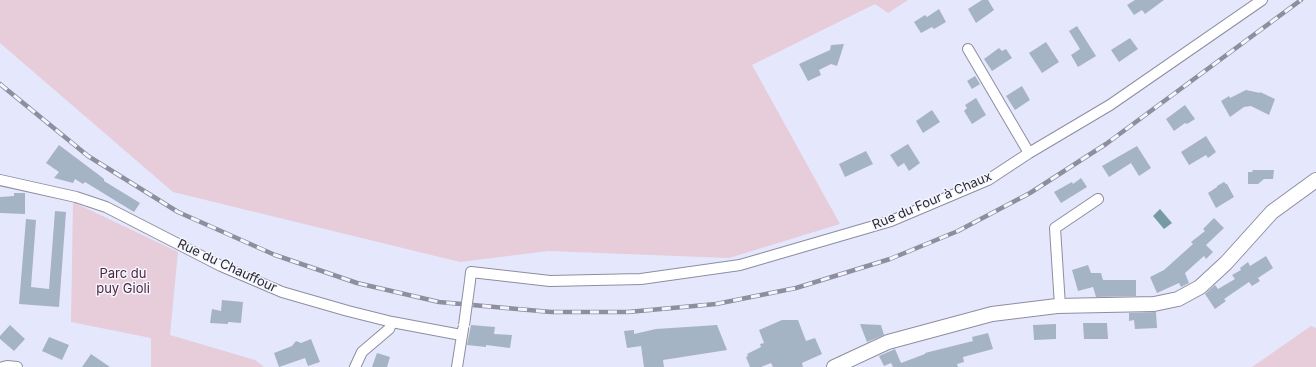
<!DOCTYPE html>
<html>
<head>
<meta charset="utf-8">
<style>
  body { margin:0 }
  canvas { display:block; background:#e5e7fc }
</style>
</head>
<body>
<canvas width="1316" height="367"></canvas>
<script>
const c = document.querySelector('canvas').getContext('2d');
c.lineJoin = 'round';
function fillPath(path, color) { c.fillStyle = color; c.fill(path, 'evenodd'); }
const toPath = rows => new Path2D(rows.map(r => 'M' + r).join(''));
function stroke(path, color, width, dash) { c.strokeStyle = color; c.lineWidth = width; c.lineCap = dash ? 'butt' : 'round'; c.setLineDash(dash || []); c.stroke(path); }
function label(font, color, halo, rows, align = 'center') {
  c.font = font + ' Inter,sans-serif'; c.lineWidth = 3; c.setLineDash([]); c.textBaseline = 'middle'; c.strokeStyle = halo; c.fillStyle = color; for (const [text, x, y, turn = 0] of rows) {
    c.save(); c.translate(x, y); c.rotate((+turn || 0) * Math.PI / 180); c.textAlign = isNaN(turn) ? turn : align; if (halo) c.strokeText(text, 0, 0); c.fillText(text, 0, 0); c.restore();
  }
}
fillPath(toPath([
  [0,0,908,0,888,13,875,4,752,65,840,224,729,258,548,251,460,262,173,192,0,43],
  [73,202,178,252,170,335,255,360,264,367,151,367,151,338,71,322],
  [1311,326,1316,328,1316,367,1252,367]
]), '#e6cdd9');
fillPath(toPath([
  [1160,209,1172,223,1164,229,1153,216]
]), '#779ba6');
fillPath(toPath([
  [982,0,988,0,994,10,976,23,968,9],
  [1135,0,1164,0,1145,14,1142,10,1134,15,1127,5],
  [939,9,946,22,934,29,932,27,921,33,914,22,925,15,927,17],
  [1077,26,1096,56,1078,67,1071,55,1080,49,1069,31],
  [1130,38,1138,49,1119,62,1111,50],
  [1046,42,1059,62,1042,73,1029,53],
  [844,44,837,66,831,64,819,70,821,75,808,81,799,64,830,50,831,45],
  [999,48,1002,51,1006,49,1012,58,992,71,984,59],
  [975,76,980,84,972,89,967,81],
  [1022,86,1030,100,1015,110,1006,96],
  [1246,90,1260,93,1260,92,1275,99,1269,115,1251,106,1244,107,1230,117,1221,101,1229,96,1230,98],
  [976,98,986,115,972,124,964,111,967,108,965,105],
  [1185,105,1195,119,1187,124,1185,123,1174,131,1166,119],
  [932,110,940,122,923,133,916,121],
  [1206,136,1216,152,1208,158,1206,155,1189,165,1181,152],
  [908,144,920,163,909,171,904,163,898,167,890,155],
  [59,145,99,175,104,179,104,181,140,203,134,212,85,182,83,184,75,179,73,183,54,178,59,172,46,163],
  [1137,146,1151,168,1139,176,1131,163,1109,177,1102,166],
  [866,151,873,164,845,177,839,164],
  [1252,170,1274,170,1273,179,1264,179,1258,184,1248,184,1248,172,1253,172],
  [1081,178,1087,187,1061,203,1054,192,1072,182,1073,184],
  [1224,182,1226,184,1227,184,1234,197,1216,208,1208,193,1217,187,1217,186],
  [14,193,25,193,25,214,0,213,0,197,14,196],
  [55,211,66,212,59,307,19,304,26,219,36,220,31,287,49,289],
  [1214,218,1224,228,1206,245,1213,252,1206,259,1204,256,1185,273,1189,283,1181,287,1179,283,1157,293,1150,277,1164,270,1193,244,1191,242,1205,231,1203,229],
  [1266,256,1273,268,1258,278,1260,281,1252,286,1249,282,1224,299,1226,301,1215,309,1205,294,1215,285,1218,289,1235,279,1232,275,1241,270,1240,268,1248,262,1250,266],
  [1088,265,1091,273,1101,273,1103,280,1136,280,1136,296,1096,297,1093,287,1078,291,1072,270],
  [222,300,243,302,241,323,228,322,228,324,210,323,212,309,221,311],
  [1156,312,1157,328,1135,329,1134,320,1129,321,1129,313],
  [782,320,798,320,806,341,815,338,822,354,802,363,803,367,773,367,771,363,761,367,750,367,746,357,748,356,747,354,761,347,760,344,764,343,759,330],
  [1083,323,1107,323,1108,339,1084,339],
  [860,324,881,325,884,335,867,342],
  [1056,324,1056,339,1034,340,1033,325],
  [10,325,25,339,14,351,0,339,0,336],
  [471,325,495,327,494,334,512,335,510,348,486,345,486,347,467,345],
  [717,325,727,350,663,360,664,367,644,367,641,346,627,348,624,331,634,330,634,334,656,329],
  [988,333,993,349,963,357,964,362,957,364,958,367,893,367,891,363,884,366,879,356,895,349,901,363,925,354,925,353,973,341,972,337],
  [49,337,69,345,62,360,42,351],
  [311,339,320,362,308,366,305,358,279,367,274,353,292,346,296,341,301,343],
  [377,353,390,357,387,367,372,367],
  [91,354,110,367,82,367]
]), '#a5b4c4');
const street = toPath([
  [968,49,1029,153],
  [0,180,76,197,106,207,221,266,282,292,348,311,392,322,461,335],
  [470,281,471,272,550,281,641,279,740,265,891,221,988,180,1029,153,1110,105,1262,0],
  [1060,306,1055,228,1098,199],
  [3,367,7,366,17,367],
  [355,367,362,352,389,329,392,322],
  [457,367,463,329]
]);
const secondary = toPath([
  [834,367,888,342,992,314,1057,306,1154,304,1178,299,1200,287,1226,263,1272,212,1316,180]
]);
stroke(street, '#8d8ea1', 12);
stroke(secondary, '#8d8ea1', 16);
stroke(street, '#fff', 10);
stroke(secondary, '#fff', 14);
const rail = toPath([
  [0,84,88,156,178,212,275,255,357,283,439,302,551,312,628,312,716,304,796,288,890,259,958,231,1030,193,1106,144,1301,0]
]);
stroke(rail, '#8e8f9e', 4.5);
stroke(rail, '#f4f5fe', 3, [9]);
const streetBridge = toPath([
  [464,325,470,281]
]);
stroke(streetBridge, '#8d8ea1', 12, []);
stroke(streetBridge, '#fff', 10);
label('13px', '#292a32', '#f4f5fe', [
  ["Rue du Four à Chaux",932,201,-23],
  ["Rue du Chauffour",227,266,25]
]);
label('13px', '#4f243c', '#f4f5fe', [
  ["Parc du",123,274],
  ["puy Gioli",123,289]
]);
</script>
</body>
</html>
